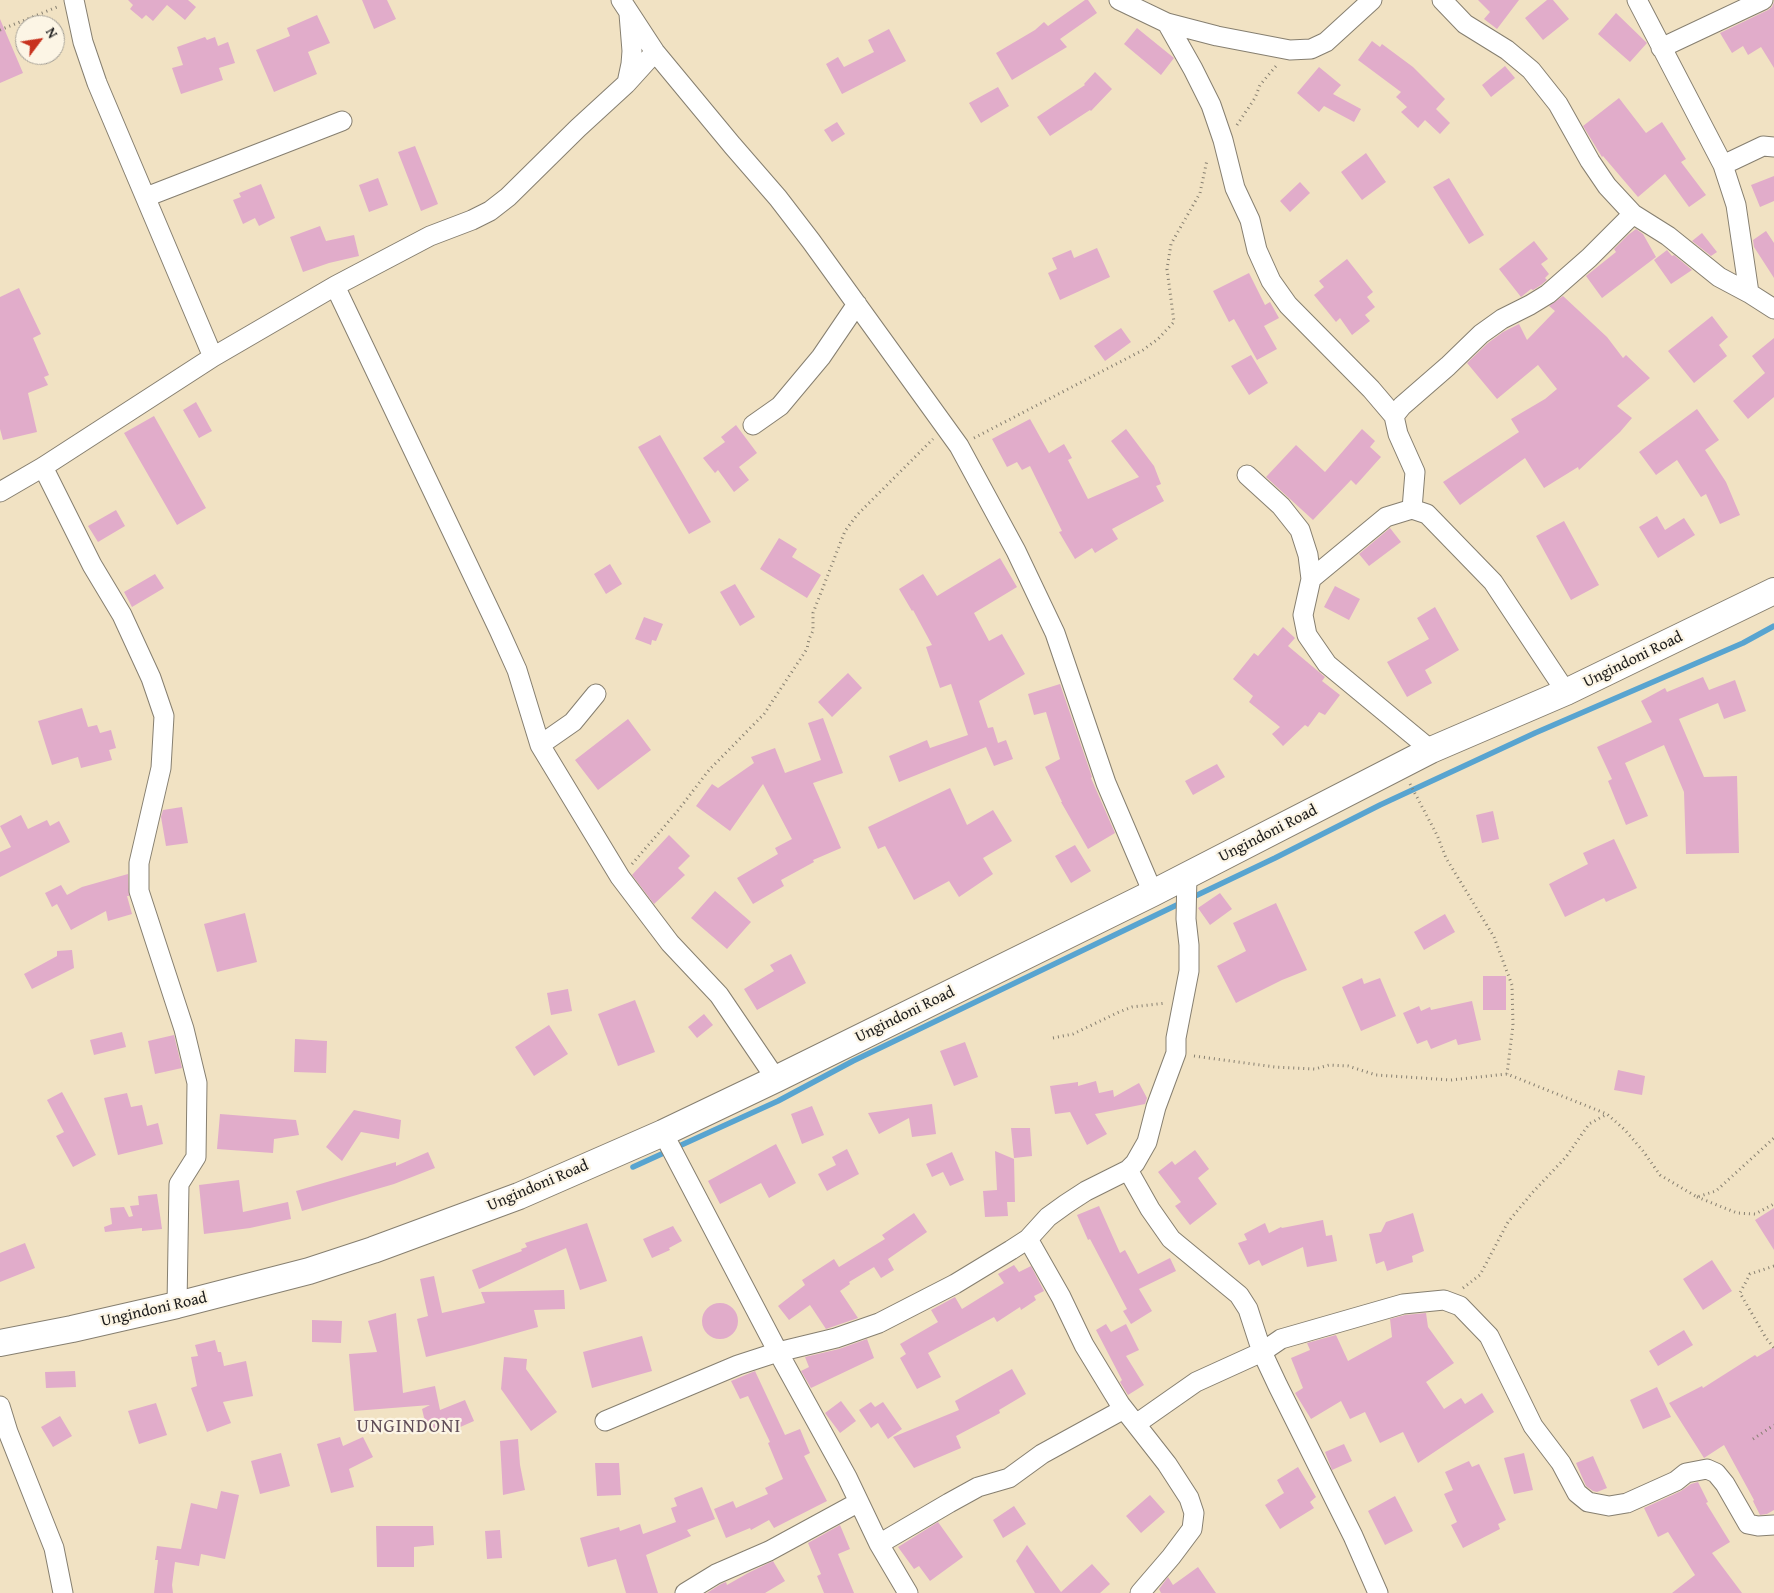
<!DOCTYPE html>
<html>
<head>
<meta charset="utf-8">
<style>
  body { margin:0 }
  #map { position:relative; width:1774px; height:1593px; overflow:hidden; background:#f1e2c3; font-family:"Gentium Book Plus",serif }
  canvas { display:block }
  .north { position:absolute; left:15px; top:15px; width:50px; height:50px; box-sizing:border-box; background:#fcf5e5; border:1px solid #a29e95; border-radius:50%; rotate:59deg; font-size:14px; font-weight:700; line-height:20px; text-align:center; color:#1c1c1c }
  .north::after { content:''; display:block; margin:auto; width:18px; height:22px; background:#c8321e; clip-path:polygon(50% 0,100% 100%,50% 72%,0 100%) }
</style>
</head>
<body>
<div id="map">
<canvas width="1774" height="1593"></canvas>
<div class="north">N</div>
</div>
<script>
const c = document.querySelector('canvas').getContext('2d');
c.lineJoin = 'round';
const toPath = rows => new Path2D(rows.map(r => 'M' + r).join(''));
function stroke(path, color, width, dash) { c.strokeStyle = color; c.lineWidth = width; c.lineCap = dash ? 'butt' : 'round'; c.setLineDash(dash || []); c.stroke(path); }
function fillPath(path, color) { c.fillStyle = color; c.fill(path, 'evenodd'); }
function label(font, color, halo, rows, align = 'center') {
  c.font = font + ' "Gentium Book Plus",serif'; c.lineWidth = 4.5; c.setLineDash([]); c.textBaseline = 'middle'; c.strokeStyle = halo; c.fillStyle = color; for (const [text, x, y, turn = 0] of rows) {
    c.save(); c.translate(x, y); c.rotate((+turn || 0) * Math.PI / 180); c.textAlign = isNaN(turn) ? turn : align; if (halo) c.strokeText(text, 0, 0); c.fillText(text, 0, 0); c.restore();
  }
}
stroke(toPath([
  [1191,898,1275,858,1380,805,1535,733,1743,643,1774,626],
  [633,1167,778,1101,853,1061,1183,902]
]), '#58a4d0', 5.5);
fillPath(toPath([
  [128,0,188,0,196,7,185,20,167,5,153,21,146,15,142,19,130,9,133,5],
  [362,0,387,0,396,19,374,29],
  [1085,0,1088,0,1097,13,1060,39,1067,47,1012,80,996,53,1035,30,1044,22,1048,26],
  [1478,0,1519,0,1497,29,1484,19,1490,12],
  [1547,0,1553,0,1569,19,1543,40,1525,18],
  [1774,2,1774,68,1761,47,1748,55,1743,46,1732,53,1720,33,1768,10,1772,7],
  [1616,13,1647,43,1630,62,1598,34],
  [317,15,330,43,308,52,317,74,274,92,256,50,290,36,287,28],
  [0,19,23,73,0,83],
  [1137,28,1174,58,1161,75,1124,44],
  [889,29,906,61,842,94,826,64,838,57,844,67,874,52,868,40],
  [205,37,207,40,215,37,218,46,228,42,235,63,219,68,223,80,181,94,172,68,183,65,177,47],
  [1372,41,1380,47,1382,44,1413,67,1445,99,1436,109,1450,123,1440,134,1425,120,1418,128,1401,112,1407,107,1396,97,1401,92,1358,60],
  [1505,66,1515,78,1491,97,1482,85],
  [1319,67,1341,85,1333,94,1361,109,1354,122,1324,106,1319,112,1297,93],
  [1095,72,1112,89,1091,111,1090,110,1050,136,1037,117,1085,85,1084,84],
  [998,87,1009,106,981,123,969,103],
  [1619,98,1646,133,1662,122,1686,159,1681,162,1706,195,1689,207,1665,174,1638,197,1603,156,1602,157,1583,126],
  [837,122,845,134,832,142,824,130],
  [415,146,438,204,421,211,398,152],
  [1366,153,1386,182,1362,200,1341,172],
  [1774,176,1774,201,1760,207,1751,185],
  [378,178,388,205,369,212,359,185],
  [1449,178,1484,235,1469,244,1433,187],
  [1300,182,1310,193,1290,212,1280,201],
  [261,184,275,218,259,226,255,218,243,224,233,200,241,197,239,193],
  [320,226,326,241,354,235,359,256,329,263,303,272,290,237],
  [1636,229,1643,234,1656,257,1602,298,1586,276,1616,252,1614,249,1628,235],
  [1766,231,1774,243,1774,278,1754,247,1753,240],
  [1702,233,1717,252,1711,256,1692,241],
  [1534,241,1548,259,1541,264,1549,274,1545,278,1547,280,1541,285,1533,290,1531,289,1521,297,1499,269],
  [1097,248,1110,277,1060,300,1048,273,1057,269,1052,258,1071,250,1074,258],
  [1667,250,1672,256,1674,255,1692,270,1671,284,1654,260],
  [1347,259,1373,292,1367,297,1375,307,1365,315,1370,321,1352,335,1340,318,1336,322,1314,295,1324,287,1319,281],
  [1249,273,1265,305,1270,302,1279,318,1264,326,1277,349,1257,360,1234,319,1229,322,1213,291],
  [19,288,41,334,33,338,49,375,44,377,48,385,28,393,37,432,3,440,0,429,0,297],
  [1563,296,1607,337,1623,358,1626,355,1650,378,1617,406,1632,418,1620,432,1579,470,1578,467,1544,488,1525,458,1460,505,1443,482,1519,432,1511,419,1545,399,1557,389,1538,365,1497,399,1467,363,1488,343,1503,332,1519,324,1527,340,1555,311,1549,306],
  [1712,316,1728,337,1719,345,1727,356,1694,383,1668,351],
  [1121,328,1131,342,1105,361,1094,346],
  [1774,338,1774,397,1748,419,1733,401,1765,373,1752,356],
  [1251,355,1268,383,1249,395,1231,366],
  [196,402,212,431,199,438,183,410],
  [1697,409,1719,440,1705,450,1726,482,1740,515,1720,524,1706,494,1701,497,1677,460,1656,475,1639,452],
  [154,416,206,508,177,525,124,433],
  [1030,419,1049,453,1064,444,1072,458,1068,460,1088,499,1139,477,1111,441,1126,429,1154,466,1161,484,1156,486,1164,501,1112,529,1118,539,1095,553,1092,548,1075,559,1059,532,1062,531,1030,466,1022,470,1017,462,1007,467,992,439],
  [736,425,757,453,739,467,749,480,734,492,718,470,715,473,703,458,725,442,721,437],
  [1362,429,1375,441,1370,447,1381,457,1356,485,1351,480,1313,520,1266,477,1296,445,1325,472],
  [660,435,711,522,689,534,638,447],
  [116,510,125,526,98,542,88,526],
  [1657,516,1665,530,1684,518,1695,535,1658,558,1639,527],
  [1564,521,1599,585,1571,600,1536,536],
  [1390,528,1401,542,1369,566,1359,554],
  [779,538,797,549,792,557,821,575,807,598,760,569],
  [1000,558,1017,587,974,613,989,641,1002,634,1025,674,979,701,988,728,993,727,998,743,1006,740,1013,759,994,766,986,747,899,782,889,756,927,740,930,748,968,735,951,684,940,688,926,647,932,645,913,610,912,611,899,589,923,574,937,596],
  [610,564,622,584,606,594,594,574],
  [155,574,164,588,132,607,124,592],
  [735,584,755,617,740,626,720,592],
  [1335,586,1360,599,1349,620,1324,607],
  [1435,607,1459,650,1425,670,1432,683,1407,697,1387,662,1429,639,1417,618],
  [644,617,663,624,656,641,652,640,651,645,635,639],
  [1283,627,1295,638,1288,646,1325,677,1322,681,1340,695,1325,715,1319,712,1308,727,1305,725,1283,746,1272,734,1280,727,1249,702,1253,696,1233,679,1254,653,1258,656],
  [848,673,862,688,832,717,818,702],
  [1703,677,1709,690,1735,680,1746,711,1724,719,1718,703,1679,719,1704,777,1737,776,1739,853,1686,854,1684,792,1664,745,1625,763,1648,816,1626,825,1608,781,1612,779,1597,747,1652,722,1641,701,1665,688,1667,692],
  [1060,684,1092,777,1091,778,1115,833,1088,849,1061,802,1062,802,1045,767,1060,759,1046,712,1034,715,1028,694],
  [82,708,88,727,97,725,100,733,111,730,116,748,109,750,112,760,81,768,78,757,52,765,38,721],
  [823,718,843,773,813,783,841,848,813,860,814,862,781,880,784,886,753,904,737,878,778,854,775,848,792,839,763,784,730,831,696,806,712,784,718,788,754,763,751,757,775,748,785,773,821,760,808,723],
  [628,719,651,750,598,790,575,760],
  [1217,764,1225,777,1193,795,1185,781],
  [950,788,967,825,993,810,1012,841,983,858,993,874,959,897,949,881,914,900,885,846,878,849,868,827],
  [182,807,188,843,166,846,161,817,163,810],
  [1493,811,1499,839,1482,843,1476,815],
  [21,815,28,829,47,820,50,826,59,821,70,842,0,877,0,852,11,847,0,826],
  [669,835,690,856,678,868,685,875,654,904,632,875],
  [1614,839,1637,888,1606,902,1604,898,1565,917,1549,884,1588,864,1583,853],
  [1075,845,1091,871,1071,883,1055,856],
  [128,874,129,896,127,896,132,914,108,921,106,911,71,930,57,904,52,907,45,893,61,885,67,895,82,887],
  [715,891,751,922,727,949,691,918],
  [1220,893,1232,909,1210,925,1198,908],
  [1276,903,1307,970,1282,980,1236,1003,1217,966,1246,951,1233,923],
  [245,913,257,962,217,972,204,924],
  [1445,914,1455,932,1424,950,1414,932],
  [72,950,74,968,32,989,24,974,57,956,57,951],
  [791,954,806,983,757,1010,744,989,774,971,770,965],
  [1483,976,1506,976,1506,1010,1483,1010],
  [1362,978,1364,984,1380,978,1396,1016,1361,1031,1342,987],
  [568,989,572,1011,551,1015,547,993],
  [635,1000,655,1052,618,1066,598,1014],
  [1472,1001,1481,1040,1458,1045,1456,1039,1431,1049,1427,1040,1417,1044,1403,1013,1419,1006,1421,1011,1430,1007,1431,1010],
  [704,1014,713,1025,697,1038,688,1027],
  [549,1025,568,1054,534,1076,515,1047],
  [122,1032,126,1047,94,1055,90,1040],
  [174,1035,182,1068,155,1074,148,1041],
  [295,1039,327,1041,326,1073,294,1072],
  [965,1042,978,1077,954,1086,940,1051],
  [1618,1070,1645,1076,1642,1095,1614,1090],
  [1096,1081,1099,1093,1113,1090,1114,1097,1139,1083,1147,1098,1145,1104,1095,1114,1107,1134,1087,1145,1070,1112,1055,1114,1050,1086,1078,1082,1078,1086],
  [62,1092,96,1155,73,1167,56,1136,64,1132,47,1100],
  [127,1093,131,1107,142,1105,147,1126,158,1123,163,1144,118,1155,104,1098],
  [932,1104,936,1134,912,1137,909,1118,879,1134,868,1113],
  [812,1106,824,1135,802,1144,791,1114],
  [354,1110,401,1120,399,1139,361,1132,342,1161,326,1147],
  [220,1114,296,1120,299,1135,274,1139,273,1153,217,1149],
  [1011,1128,1030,1128,1032,1156,1014,1158],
  [776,1144,796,1183,769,1198,761,1183,720,1204,708,1181],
  [847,1149,859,1174,827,1191,818,1174,836,1165,832,1157],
  [1195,1150,1209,1169,1198,1178,1217,1204,1190,1225,1175,1206,1181,1202,1158,1172,1172,1161,1175,1165],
  [995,1151,1014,1159,1015,1202,1007,1202,1008,1216,985,1217,983,1191,997,1190],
  [428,1152,435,1168,394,1184,302,1211,296,1191,396,1162,396,1166],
  [952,1152,964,1180,950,1186,943,1172,932,1177,926,1164],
  [239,1180,243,1212,288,1202,291,1219,250,1228,204,1234,199,1185],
  [157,1194,162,1229,142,1231,142,1228,105,1232,104,1227,112,1224,110,1208,124,1207,129,1217,133,1216,130,1206,139,1205,138,1196],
  [1099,1206,1120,1253,1125,1250,1138,1274,1170,1258,1176,1271,1139,1289,1152,1311,1131,1324,1123,1311,1127,1309,1090,1239,1088,1240,1077,1215],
  [1774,1208,1774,1250,1755,1220],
  [914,1213,927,1232,888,1259,894,1270,881,1278,874,1267,849,1282,850,1284,840,1291,858,1318,826,1329,810,1305,789,1320,778,1306,805,1285,802,1280,834,1259,839,1267,885,1239,882,1235],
  [1413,1213,1424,1251,1412,1256,1413,1262,1387,1271,1384,1261,1376,1264,1369,1234,1381,1232,1386,1222],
  [1323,1220,1326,1236,1332,1235,1337,1261,1307,1267,1303,1247,1262,1266,1259,1260,1249,1265,1238,1243,1247,1240,1244,1234,1265,1223,1269,1233,1281,1227,1282,1228],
  [587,1223,607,1281,580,1290,566,1248,479,1289,472,1270,522,1251,521,1249,527,1247,525,1243],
  [673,1226,682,1241,669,1248,670,1250,652,1258,643,1239],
  [25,1243,35,1268,0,1282,0,1253],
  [1712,1260,1732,1291,1703,1310,1683,1279],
  [1014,1265,1019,1272,1031,1266,1044,1291,1034,1296,1036,1300,1021,1310,1020,1307,997,1322,994,1317,928,1353,941,1377,917,1389,900,1358,906,1354,900,1344,938,1322,931,1310,955,1297,962,1309,1004,1283,998,1274],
  [434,1276,442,1313,485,1303,481,1292,564,1290,565,1309,534,1310,538,1327,474,1345,426,1357,417,1319,428,1316,420,1279],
  '702 1321a18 18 0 1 1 36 0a18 18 0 1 1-36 0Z',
  [396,1313,403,1393,435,1386,440,1410,465,1400,474,1421,458,1428,456,1424,427,1430,422,1409,430,1405,354,1411,349,1354,377,1352,368,1321],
  [1426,1313,1428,1327,1454,1363,1426,1382,1444,1409,1461,1398,1465,1404,1482,1393,1494,1412,1418,1463,1403,1432,1380,1443,1365,1412,1350,1419,1341,1401,1311,1419,1295,1393,1303,1388,1291,1358,1310,1350,1307,1343,1336,1335,1348,1361,1392,1337,1390,1319,1405,1315],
  [312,1320,342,1321,341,1343,312,1342],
  [1106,1324,1111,1332,1126,1324,1139,1350,1126,1356,1144,1385,1128,1395,1120,1382,1122,1380,1096,1330],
  [1684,1330,1693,1345,1658,1366,1649,1351],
  [642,1336,652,1371,592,1388,583,1352],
  [867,1339,874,1358,811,1388,801,1371,809,1367,805,1357,839,1349],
  [215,1340,218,1352,221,1352,224,1366,246,1361,253,1396,223,1402,231,1423,207,1432,191,1388,197,1386,191,1357,198,1356,195,1345],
  [1774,1347,1774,1510,1767,1514,1760,1515,1753,1501,1754,1500,1724,1445,1704,1458,1669,1403,1702,1386,1703,1388,1755,1355,1757,1357],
  [504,1357,527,1359,526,1369,557,1412,531,1431,501,1389],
  [1012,1369,1026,1394,999,1410,1000,1413,956,1436,961,1448,914,1468,893,1437,959,1410,955,1401],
  [75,1371,76,1387,46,1388,45,1372],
  [755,1371,785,1435,800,1429,810,1453,804,1456,827,1501,774,1528,769,1520,751,1530,750,1528,726,1538,714,1509,733,1501,736,1508,768,1494,765,1488,783,1479,768,1443,770,1442,748,1396,740,1399,731,1381],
  [1657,1387,1671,1417,1643,1429,1630,1400],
  [841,1401,856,1421,840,1433,825,1413],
  [871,1402,875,1407,883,1402,902,1429,888,1439,878,1423,871,1428,859,1410],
  [156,1403,167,1435,139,1444,128,1411],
  [60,1416,72,1436,53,1447,41,1427],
  [340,1437,343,1446,363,1437,373,1457,349,1469,354,1487,331,1493,317,1444],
  [518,1439,520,1465,525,1490,503,1495,500,1441],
  [1344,1444,1352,1461,1332,1470,1325,1452],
  [281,1453,290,1486,260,1494,251,1461],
  [1524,1453,1533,1490,1514,1494,1504,1458],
  [1593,1456,1607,1488,1597,1492,1593,1491,1586,1486,1576,1463],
  [1469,1461,1472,1467,1479,1464,1506,1520,1498,1524,1500,1529,1463,1548,1451,1525,1457,1522,1444,1494,1453,1490,1445,1472],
  [595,1463,619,1463,621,1495,597,1496],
  [1298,1467,1316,1497,1310,1502,1314,1508,1280,1529,1265,1505,1284,1493,1277,1480],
  [1698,1482,1708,1502,1706,1503,1730,1542,1712,1553,1742,1593,1672,1593,1695,1575,1668,1532,1658,1537,1644,1508,1681,1491,1691,1484],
  [702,1487,715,1519,687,1530,691,1536,646,1555,658,1593,626,1593,616,1559,588,1567,580,1538,619,1527,620,1531,640,1524,643,1534,676,1522,671,1508,677,1506,674,1498],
  [221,1491,239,1495,225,1559,201,1554,199,1566,175,1562,172,1585,173,1593,154,1593,158,1560,155,1560,157,1546,181,1549,191,1503,217,1509],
  [1150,1495,1165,1512,1141,1533,1126,1516],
  [1395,1496,1413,1531,1385,1545,1368,1511],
  [1014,1506,1026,1524,1003,1538,993,1520],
  [938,1522,963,1557,930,1581,919,1566,914,1569,898,1547],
  [840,1525,850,1549,838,1554,854,1593,824,1593,817,1576,821,1574,808,1543],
  [376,1526,433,1526,434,1545,414,1547,414,1567,377,1567],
  [500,1530,502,1558,487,1559,485,1531],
  [1027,1545,1061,1592,1092,1564,1110,1584,1100,1593,1035,1593,1016,1561],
  [773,1561,785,1581,765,1593,707,1593,721,1584,726,1582,727,1585,748,1573],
  [1198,1567,1216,1593,1161,1593,1159,1589,1168,1577,1173,1585]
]), '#e1acca');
const minor = toPath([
  [74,0,83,42,97,83,213,357],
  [621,0,655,52,732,145,778,198,811,241,959,446,1016,551,1055,633,1106,783,1153,893],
  [1119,0,1167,23,1217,36,1290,50,1311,49,1326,42,1372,0],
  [1442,0,1465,24,1507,50,1531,70,1558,104,1590,161,1607,186,1633,214,1668,236,1719,277,1749,293,1774,309],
  [1637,0,1723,165,1736,205,1749,293],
  [1167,23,1193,69,1211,105,1223,140,1235,188,1250,220,1257,250,1271,281,1288,305,1371,389,1394,416],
  [1661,48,1763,0],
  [627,83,631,64,632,51,629,14],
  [1723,165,1763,146,1774,147],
  [146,197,342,121],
  [335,286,499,630,517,670,540,745,620,877,670,943,719,995,776,1079],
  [753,425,780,406,821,357,857,304],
  [43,467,92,565,122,615,151,678,164,716,161,768,139,863,139,891,184,1029,197,1083,196,1157,179,1184,177,1305],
  [1247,475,1281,506,1300,530,1308,555,1311,579,1303,615,1307,635,1327,664,1431,750],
  [0,492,43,467,213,357,335,286,430,236,472,220,490,211,508,197,578,128,626,84,655,52],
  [1412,509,1415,472,1398,434,1394,416,1402,406,1448,366,1481,334,1502,319,1530,305,1548,294,1589,258,1633,214],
  [1311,579,1386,517,1412,509,1427,514,1493,582,1566,692],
  [540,745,573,722,596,694],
  [663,1133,778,1352,847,1477,879,1544,908,1593],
  [1128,1170,1150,1209,1171,1239,1239,1295,1248,1309,1262,1352,1278,1386,1353,1536,1378,1593],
  [1028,1239,1061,1297,1084,1345,1120,1404,1167,1464,1189,1498,1194,1513,1192,1529,1171,1557,1140,1593],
  [0,1406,8,1432,54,1548,63,1593],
  [605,1421,738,1365,778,1352,836,1338,879,1323,955,1284,1011,1250,1028,1239,1048,1217,1066,1204,1086,1191,1128,1170,1135,1163,1147,1142,1156,1107,1176,1053,1176,1038,1189,971,1189,945,1186,919,1187,875],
  [1136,1424,1196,1382,1262,1352,1281,1339,1403,1304,1444,1300,1460,1306,1489,1336,1533,1426,1561,1463,1577,1493,1588,1502,1609,1506,1627,1503,1676,1481,1686,1473,1707,1469,1716,1473,1725,1484,1748,1524,1758,1526,1774,1525],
  [879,1544,949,1503,978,1487,1009,1478,1042,1454,1124,1409],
  [685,1593,716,1574,769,1551,859,1502]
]);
const secondary = toPath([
  [0,1343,72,1329,177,1305,309,1271,373,1250,519,1196,663,1133,776,1079,1153,893,1431,750,1566,692,1774,591]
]);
stroke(minor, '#867f70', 21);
stroke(secondary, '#867f70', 28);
stroke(toPath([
  [0,30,57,7],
  [1237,125,1255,98,1260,85,1276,66],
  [974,438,1143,350,1158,339,1174,322,1167,269,1171,244,1200,193,1207,160],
  [1410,784,1437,835,1446,858,1494,937,1512,985,1513,1025,1507,1074],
  [632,864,676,813,709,770,764,714,807,649,809,639,813,631,813,613,845,531,857,515,933,439],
  [1053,1038,1073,1034,1119,1012,1132,1007,1166,1003],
  [1194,1056,1275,1067,1315,1069,1329,1065,1348,1066,1376,1075,1451,1080,1507,1074,1607,1114,1625,1130,1643,1151,1660,1175,1697,1197,1716,1191,1774,1138],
  [1697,1197,1737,1213,1755,1214,1774,1204],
  [1774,1266,1750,1274,1740,1293,1766,1338,1774,1348],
  [1463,1288,1480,1275,1508,1222,1532,1193,1566,1157,1589,1124,1607,1114],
  [1753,1439,1774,1425]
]), '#867f70', 3, [1, 4]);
stroke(minor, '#fff', 19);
stroke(secondary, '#fff', 26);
label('16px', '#1c1c1c', '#fcf5e5', [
  ["Ungindoni Road",1633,660,-26],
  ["Ungindoni Road",1268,834,-27],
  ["Ungindoni Road",905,1015,-26],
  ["Ungindoni Road",538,1186,-23],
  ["Ungindoni Road",154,1310,-13]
]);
c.letterSpacing = '1px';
label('19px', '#614e59', '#fcf5e5', [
  ["UNGINDONI",409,1427]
]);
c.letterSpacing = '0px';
</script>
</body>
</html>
